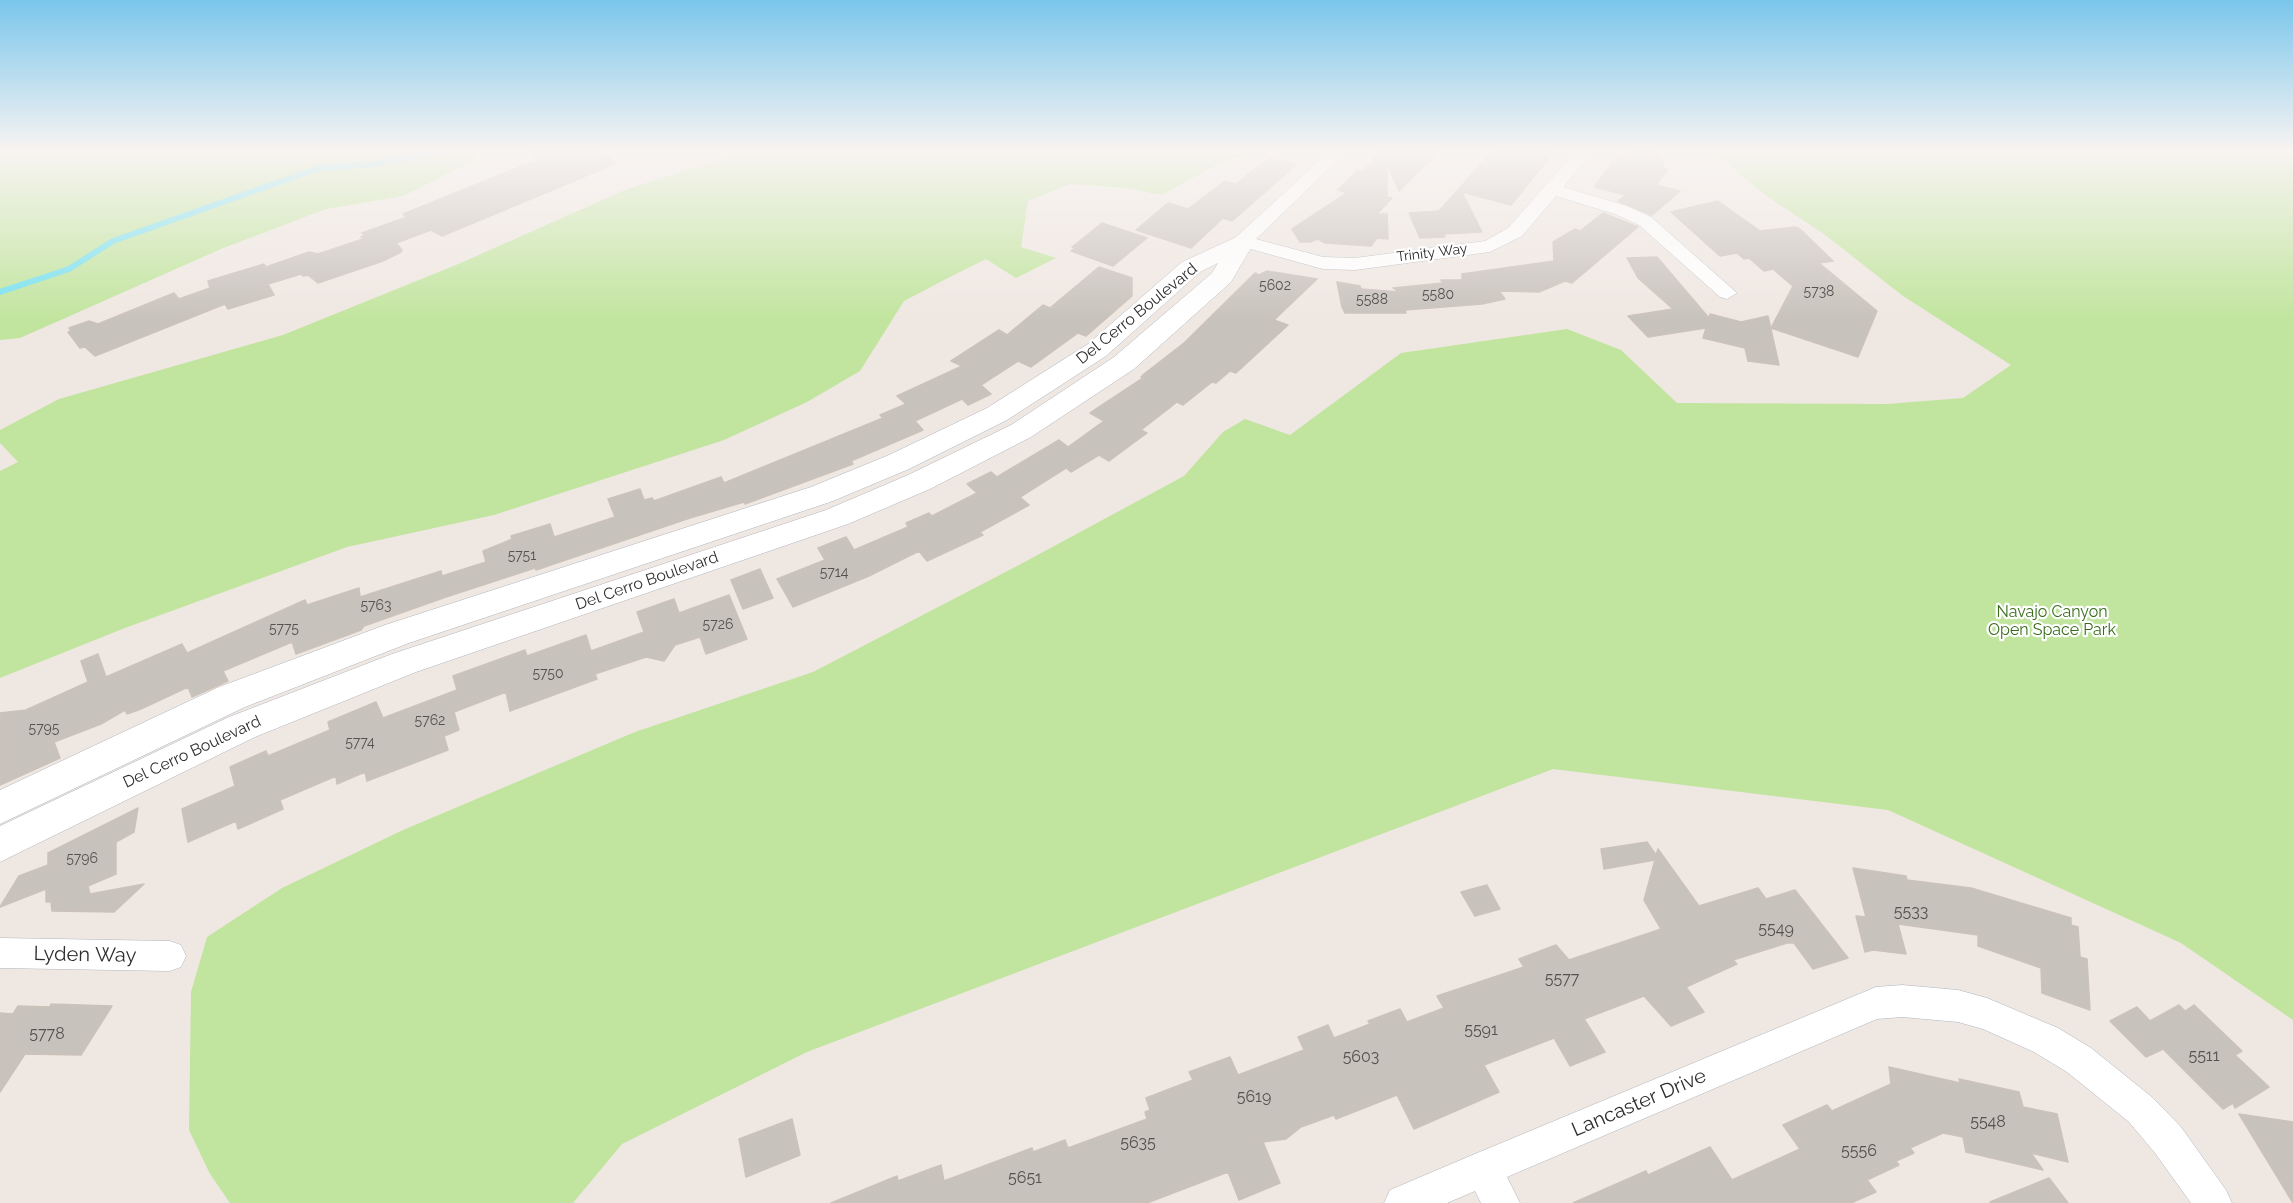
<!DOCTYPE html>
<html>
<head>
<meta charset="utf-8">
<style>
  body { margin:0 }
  canvas { display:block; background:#efe7e1 }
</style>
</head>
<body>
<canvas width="2293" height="1203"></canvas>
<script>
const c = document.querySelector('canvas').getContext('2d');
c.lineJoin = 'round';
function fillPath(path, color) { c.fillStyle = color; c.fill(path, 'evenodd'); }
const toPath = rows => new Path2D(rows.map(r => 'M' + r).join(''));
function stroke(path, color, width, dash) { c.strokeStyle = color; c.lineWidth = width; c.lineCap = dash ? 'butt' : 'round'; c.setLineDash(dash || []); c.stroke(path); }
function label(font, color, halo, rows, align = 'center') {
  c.font = font + ' Raleway,sans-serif'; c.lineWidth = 4.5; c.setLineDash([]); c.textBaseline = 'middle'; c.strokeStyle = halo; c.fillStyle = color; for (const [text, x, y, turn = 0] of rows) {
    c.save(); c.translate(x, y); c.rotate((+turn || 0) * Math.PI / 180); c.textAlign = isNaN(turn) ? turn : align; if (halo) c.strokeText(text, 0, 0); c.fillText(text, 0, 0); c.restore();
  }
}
fillPath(toPath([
  [0,152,478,152,475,160,403,196,326,209,221,249,20,338,0,340],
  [733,152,1254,152,1215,166,1161,195,1127,188,1070,184,1028,201,1021,247,1056,258,1016,278,986,259,946,279,904,301,860,371,807,402,724,440,494,515,347,547,125,628,0,678,0,471,18,462,0,443,0,430,59,399,283,335,456,265,625,190,724,158],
  [1713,152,2293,152,2293,1020,2181,943,1888,810,1553,769,807,1052,622,1144,573,1203,230,1203,210,1174,189,1130,191,992,207,937,282,888,403,830,635,732,813,672,1019,565,1184,476,1223,432,1245,419,1290,435,1401,353,1567,329,1621,350,1677,403,1887,404,1963,398,2011,365,1903,296,1824,234,1768,197]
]), '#c1e59e');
stroke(toPath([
  [0,292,69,269,113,241,319,168,374,164,437,152]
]), '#75e1ef', 6);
const building = toPath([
  [526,152,598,152,617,163,442,236,431,230,396,243,402,250,401,252,383,261,318,283,308,275,303,276,301,274,268,284,274,295,228,309,225,304,95,356,85,347,80,348,68,332,71,331,69,328,89,321,98,324,174,293,179,299,210,288,208,281,264,264,266,267,309,252,318,254,363,239,361,237,365,235,362,233,407,217,403,214,537,160,526,152],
  [1379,152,1438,152,1399,191,1387,163,1387,197,1392,198,1377,214,1387,214,1388,239,1377,238,1371,246,1325,243,1318,239,1310,242,1300,242,1292,229,1347,193,1338,190,1358,170,1364,171,1379,152],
  [1492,152,1554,152,1511,205,1462,192,1482,232,1443,234,1445,237,1420,238,1409,213,1439,211,1492,152],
  [1631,152,1660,152,1664,163,1661,167,1668,169,1656,185,1680,191,1652,215,1618,201,1626,195,1594,187,1618,156,1626,158,1631,152],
  [1270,157,1296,165,1232,221,1223,218,1191,248,1136,230,1168,203,1188,209,1225,181,1236,184,1270,157],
  [1718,201,1760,231,1795,227,1800,229,1833,261,1819,263,1877,311,1858,357,1771,328,1793,286,1773,269,1764,271,1749,258,1744,259,1737,253,1720,256,1671,212,1718,201],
  [1603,213,1638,227,1572,283,1565,281,1539,292,1499,291,1505,299,1482,304,1405,310,1406,313,1345,313,1342,307,1337,282,1360,286,1361,289,1399,292,1393,288,1443,283,1441,280,1462,280,1462,274,1554,261,1553,242,1575,229,1580,231,1603,213],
  [1102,223,1147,238,1113,266,1071,251,1075,248,1072,247,1102,223],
  [1657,257,1709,318,1710,314,1741,322,1768,316,1779,365,1748,361,1745,348,1703,338,1706,328,1648,337,1628,316,1673,309,1638,278,1627,258,1657,257],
  [1099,267,1132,278,1132,296,1086,336,1078,333,1031,367,1018,361,981,385,991,394,968,405,962,399,915,421,923,430,851,461,853,464,745,504,744,502,690,518,536,570,535,568,446,597,364,626,361,630,296,654,292,642,223,671,228,681,192,697,188,687,141,709,127,714,125,710,101,724,54,742,60,758,0,785,0,713,26,710,88,682,81,661,98,654,106,677,182,644,187,653,305,600,307,605,359,588,360,597,441,571,442,576,486,562,483,551,503,543,512,539,511,536,550,524,554,537,615,517,608,499,640,489,644,500,652,498,654,501,721,477,724,483,883,418,880,415,906,404,897,396,962,366,951,361,999,330,1007,335,1043,305,1050,308,1099,267],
  [1267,271,1317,279,1274,320,1288,325,1236,373,1230,371,1216,383,1212,382,1183,405,1177,402,1141,430,1147,433,1109,461,1099,455,1071,472,1066,468,1020,497,1029,505,980,532,983,535,927,561,919,551,869,576,793,607,777,579,825,560,818,548,846,537,854,550,908,527,906,523,929,513,932,516,977,493,967,484,991,472,997,477,1059,440,1068,447,1104,421,1090,413,1143,378,1141,377,1144,374,1184,343,1255,273,1259,275,1267,271],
  [760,569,773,598,743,609,731,580,760,569],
  [729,595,747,639,706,654,700,637,675,645,664,661,646,657,595,674,597,679,510,711,506,692,454,712,459,730,444,736,448,750,367,781,365,772,337,784,336,776,280,800,283,809,238,829,236,821,188,842,182,809,235,786,230,767,266,751,268,756,330,730,328,722,376,702,383,718,457,690,453,676,525,650,527,656,586,635,591,651,644,632,637,612,674,599,679,613,729,595],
  [138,808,134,832,116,842,116,874,88,886,90,894,144,884,114,912,52,911,51,902,46,902,46,889,0,907,19,876,48,865,48,853,138,808],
  [1647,842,1656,855,1658,849,1699,906,1758,888,1766,899,1795,890,1848,958,1813,969,1794,943,1787,943,1733,960,1737,964,1686,987,1704,1012,1671,1026,1644,996,1584,1019,1605,1052,1570,1066,1554,1038,1484,1065,1499,1092,1414,1129,1397,1095,1336,1119,1334,1115,1301,1127,1286,1139,1263,1142,1280,1183,1239,1200,1228,1172,1147,1203,831,1203,897,1176,898,1181,941,1165,944,1181,1032,1148,1033,1152,1065,1140,1068,1148,1147,1119,1145,1112,1150,1110,1146,1098,1193,1080,1189,1072,1230,1057,1238,1075,1304,1050,1298,1037,1328,1025,1334,1038,1370,1024,1368,1021,1400,1009,1407,1022,1444,1008,1437,996,1524,967,1519,959,1556,945,1569,960,1661,929,1644,900,1655,860,1604,869,1601,849,1647,842],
  [1853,868,1906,876,1907,880,1971,888,2071,918,2071,925,2078,927,2080,957,2087,959,2090,1010,2042,993,2041,968,1978,946,1978,935,1898,924,1906,954,1873,950,1865,952,1856,916,1866,917,1853,868],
  [1487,885,1500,909,1475,916,1461,892,1487,885],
  [51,1004,112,1006,81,1055,25,1054,0,1092,0,1013,13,1014,18,1006,50,1007,51,1004],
  [2179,1005,2185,1011,2194,1005,2242,1051,2235,1055,2269,1087,2235,1108,2233,1103,2223,1109,2163,1049,2146,1057,2110,1021,2137,1007,2150,1021,2179,1005],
  [1889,1067,1960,1083,1959,1079,2019,1092,2023,1107,2057,1114,2068,1162,2031,1153,2043,1170,1966,1152,1963,1137,1943,1133,1910,1148,1914,1153,1896,1161,1899,1165,1867,1180,1876,1192,1851,1203,1573,1203,1646,1171,1648,1175,1710,1147,1732,1180,1800,1149,1783,1125,1827,1105,1832,1111,1891,1084,1889,1067],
  [2239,1114,2293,1122,2293,1203,2239,1114],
  [792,1119,800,1155,746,1177,739,1139,792,1119],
  [2049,1178,2068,1203,1990,1203,1990,1202,2049,1178]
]);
fillPath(building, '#c8c2bc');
stroke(building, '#cbc2ba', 1.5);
const street = toPath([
  [1329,152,1346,152,1256,239,1323,257,1355,258,1485,241,1508,228,1575,152,1592,152,1563,187,1627,206,1651,217,1737,293,1727,299,1720,297,1639,225,1615,214,1556,196,1522,236,1490,252,1355,270,1323,269,1236,245,1234,241,1236,237,1329,152],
  [0,938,170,941,181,945,186,956,181,967,170,971,0,968,0,938],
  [1902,985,1958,990,1987,998,2058,1028,2091,1048,2153,1098,2181,1127,2226,1190,2232,1203,2191,1203,2155,1153,2129,1122,2067,1072,2034,1052,1983,1029,1958,1022,1902,1017,1877,1019,1507,1177,1520,1203,1481,1203,1475,1191,1447,1203,1384,1203,1390,1190,1470,1156,1864,992,1876,987,1902,985]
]);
const secondary = toPath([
  [1243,234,1252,236,1255,241,1231,282,1134,369,1031,437,930,489,848,524,416,672,255,737,0,862,0,826,229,717,392,654,826,510,908,475,1011,425,1114,357,1212,273,1218,263,1200,272,1106,356,1007,420,909,469,833,501,409,643,245,707,0,824,0,790,219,687,385,625,811,487,889,455,987,408,1088,344,1182,262,1243,234]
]);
stroke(street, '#b1b5be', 1);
stroke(secondary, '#b1b5be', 1);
fillPath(street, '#fff');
fillPath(secondary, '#fff');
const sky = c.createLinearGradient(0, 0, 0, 320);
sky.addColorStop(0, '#7ac6eb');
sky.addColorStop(0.47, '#f8f4f2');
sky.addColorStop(1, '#f8f4f200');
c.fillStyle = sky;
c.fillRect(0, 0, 2293, 320);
label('14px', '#2e2e2e', '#fff', [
  ["Trinity Way",1432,253,-7]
]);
label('14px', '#545352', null, [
  ["5602",1275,286],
  ["5738",1819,292],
  ["5580",1438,295],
  ["5588",1372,300],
  ["5751",522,556],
  ["5714",834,573],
  ["5763",376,606],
  ["5726",718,625],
  ["5775",284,629],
  ["5750",548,674],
  ["5762",430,721],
  ["5795",44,729],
  ["5774",360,743],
  ["5796",82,859]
]);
label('16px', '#2e2e2e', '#fff', [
  ["Del Cerro Boulevard",1137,314,-39],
  ["Del Cerro Boulevard",647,581,-19],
  ["Del Cerro Boulevard",192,752,-25]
]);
label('16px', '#396d1b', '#fff', [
  ["Navajo Canyon",2052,612],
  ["Open Space Park",2052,630]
]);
label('16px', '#545352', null, [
  ["5533",1911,912],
  ["5549",1776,929],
  ["5577",1562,979],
  ["5591",1481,1030],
  ["5778",47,1034],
  ["5511",2204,1056],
  ["5603",1361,1057],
  ["5619",1254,1097],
  ["5548",1988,1122],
  ["5635",1138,1143],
  ["5556",1859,1151],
  ["5651",1025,1178]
]);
label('20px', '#2e2e2e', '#fff', [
  ["Lyden Way",85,955,1],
  ["Lancaster Drive",1639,1103,-23]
]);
</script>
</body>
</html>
